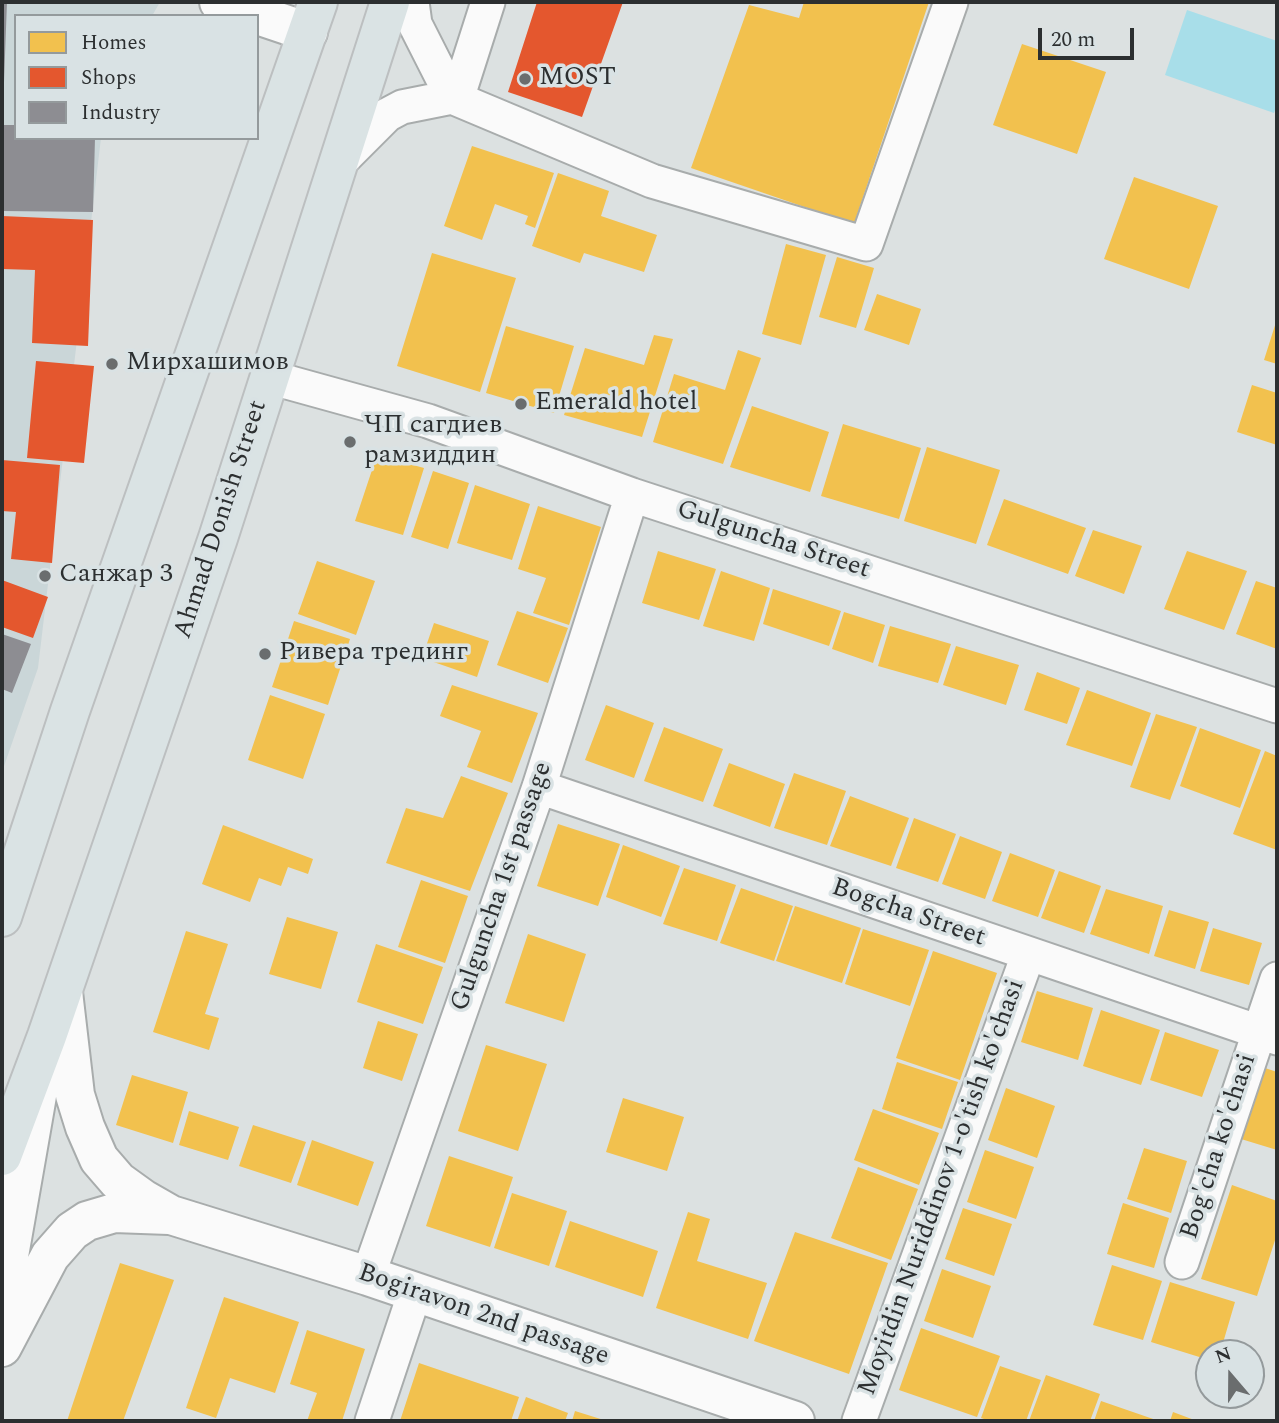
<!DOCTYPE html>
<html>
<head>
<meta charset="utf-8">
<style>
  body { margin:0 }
  #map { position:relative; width:1279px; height:1423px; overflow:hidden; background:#dce1e1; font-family:Spectral,serif }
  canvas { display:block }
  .frame { position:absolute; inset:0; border:4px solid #2c2f30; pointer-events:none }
  .legend { position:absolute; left:14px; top:14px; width:245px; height:126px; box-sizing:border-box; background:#d9e2e4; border:2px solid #949a9c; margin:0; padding:9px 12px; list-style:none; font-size:21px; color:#2c2f30 }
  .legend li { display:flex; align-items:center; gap:14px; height:35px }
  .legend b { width:35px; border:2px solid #949a9c }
  .north { position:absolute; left:1195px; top:1339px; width:70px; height:70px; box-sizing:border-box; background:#d9e2e4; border:2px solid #949a9c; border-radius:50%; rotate:340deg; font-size:19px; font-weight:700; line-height:28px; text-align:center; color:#2c2f30 }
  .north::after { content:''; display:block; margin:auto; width:24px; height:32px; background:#6a6d6e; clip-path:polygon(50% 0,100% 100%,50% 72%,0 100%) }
  .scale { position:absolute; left:1038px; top:28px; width:96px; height:32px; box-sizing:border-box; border:4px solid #2c2f30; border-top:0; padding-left:9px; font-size:21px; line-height:24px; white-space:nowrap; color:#2c2f30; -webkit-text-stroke:5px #d9e2e4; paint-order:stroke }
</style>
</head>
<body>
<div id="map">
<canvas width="1279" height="1423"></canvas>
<div class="frame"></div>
<ul class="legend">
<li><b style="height:19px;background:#f2c14e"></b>Homes</li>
<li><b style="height:19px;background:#e4572e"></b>Shops</li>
<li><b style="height:19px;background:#8d8d92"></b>Industry</li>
</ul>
<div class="north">N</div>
<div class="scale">20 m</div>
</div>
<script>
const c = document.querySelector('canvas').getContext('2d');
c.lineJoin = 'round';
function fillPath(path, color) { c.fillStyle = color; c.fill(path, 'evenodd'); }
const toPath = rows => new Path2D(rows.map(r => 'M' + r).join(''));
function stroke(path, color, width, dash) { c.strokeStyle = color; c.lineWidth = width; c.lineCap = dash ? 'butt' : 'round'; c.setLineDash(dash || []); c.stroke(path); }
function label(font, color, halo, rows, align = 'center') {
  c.font = font + ' Spectral,serif'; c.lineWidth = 7; c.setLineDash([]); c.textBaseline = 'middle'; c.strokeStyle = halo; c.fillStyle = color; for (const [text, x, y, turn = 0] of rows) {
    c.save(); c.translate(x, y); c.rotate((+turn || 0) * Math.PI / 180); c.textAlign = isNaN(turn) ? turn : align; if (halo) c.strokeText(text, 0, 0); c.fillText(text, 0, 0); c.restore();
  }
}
fillPath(toPath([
  [2,2,160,2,152,16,16,16,16,138,101,138,38,668,2,772]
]), '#cad6d8');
fillPath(toPath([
  [1187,10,1277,41,1277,104,1274,113,1165,75]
]), '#a8dee9');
fillPath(toPath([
  [804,2,929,2,854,224,691,168,749,5,799,18],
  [1022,44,1106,72,1077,154,993,125],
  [472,146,554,173,535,228,525,224,528,216,495,204,482,240,444,226],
  [558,173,609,191,601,216,657,235,644,272,584,253,580,263,532,246],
  [1134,177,1218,206,1189,289,1104,259],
  [786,244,826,255,801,345,762,334],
  [432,253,516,278,480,392,397,366],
  [837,257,874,268,856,328,819,317],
  [877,294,921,309,909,345,864,330],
  [1277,319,1277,364,1264,360],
  [506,326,574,346,554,413,486,393],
  [654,335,673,339,642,437,564,415,585,348,644,365],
  [738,350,761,358,723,464,653,442,674,374,725,390],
  [1252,385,1277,393,1277,445,1237,432],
  [752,406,829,432,810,492,730,467],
  [843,424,921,448,899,519,821,496],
  [927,447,1000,470,976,544,904,521],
  [377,455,424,468,403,535,355,521],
  [433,471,469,483,448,549,411,537],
  [475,485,530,504,512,560,457,543],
  [1004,499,1086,528,1068,574,987,545],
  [538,506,601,527,569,625,533,613,546,578,518,569],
  [1093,530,1142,546,1124,594,1075,576],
  [658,551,716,569,699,620,642,603],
  [1187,551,1247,571,1224,630,1164,609],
  [317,561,375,581,356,635,298,614],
  [721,571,770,588,754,641,703,626],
  [1256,581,1277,588,1277,649,1236,634],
  [773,589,841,611,829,646,763,624],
  [517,611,568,628,548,683,497,665],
  [844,612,885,625,873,663,832,649],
  [294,621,350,639,328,705,272,687],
  [434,623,489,641,477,677,422,658],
  [890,626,951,644,938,683,878,666],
  [956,646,1019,665,1006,705,943,685],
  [1037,672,1080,688,1067,724,1024,710],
  [452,685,538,713,512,783,467,767,481,731,440,716],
  [1087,690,1151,713,1132,766,1066,745],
  [270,695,325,714,303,779,248,760],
  [606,705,654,723,634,778,585,760],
  [1156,714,1197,727,1170,800,1130,787],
  [664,727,723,749,703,802,644,781],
  [1200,728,1261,750,1240,808,1180,786],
  [1265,751,1277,756,1277,850,1233,834],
  [729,763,785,784,770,827,713,806],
  [794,773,846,791,827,845,774,828],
  [461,776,508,793,470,891,386,863,406,808,443,818],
  [850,796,909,818,891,866,830,846],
  [914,818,956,834,938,882,896,868],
  [558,824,620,844,598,906,537,886],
  [223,825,313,859,308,874,288,867,281,886,259,878,250,902,202,884],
  [960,836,1002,852,985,899,942,884],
  [623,845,680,866,661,917,606,897],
  [1010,853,1055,870,1038,917,992,901],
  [684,868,736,885,717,941,663,924],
  [1059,871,1101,886,1084,933,1041,918],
  [421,880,468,896,445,963,398,947],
  [741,888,793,906,774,961,720,943],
  [1106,889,1163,906,1149,954,1090,934],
  [795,906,861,928,842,983,776,961],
  [1169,910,1209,922,1195,969,1154,956],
  [287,917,338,932,321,989,269,974],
  [1213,928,1262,943,1249,985,1200,971],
  [863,929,929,950,910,1006,845,984],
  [186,931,228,944,205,1014,219,1018,209,1050,153,1032],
  [528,934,586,954,564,1022,505,1003],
  [376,944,443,967,423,1024,357,1002],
  [933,951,997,973,960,1080,896,1058],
  [1037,991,1093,1008,1078,1060,1021,1042],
  [1101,1010,1160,1030,1141,1085,1083,1066],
  [378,1021,418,1034,402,1081,363,1068],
  [1165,1032,1219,1050,1202,1097,1150,1080],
  [486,1045,547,1064,518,1151,458,1131],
  [897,1062,958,1082,942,1129,882,1109],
  [1265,1068,1277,1072,1277,1150,1241,1139],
  [132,1075,188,1092,173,1143,116,1125],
  [1006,1088,1055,1106,1037,1158,988,1140],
  [623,1098,684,1117,667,1171,606,1152],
  [873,1109,939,1133,919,1185,854,1160],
  [189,1111,239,1127,228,1160,179,1145],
  [253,1125,306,1142,291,1183,239,1166],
  [312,1140,374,1162,358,1206,297,1185],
  [1144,1148,1187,1161,1171,1213,1127,1199],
  [985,1150,1034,1167,1016,1219,967,1202],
  [449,1156,513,1177,490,1247,426,1226],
  [858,1167,918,1189,891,1260,831,1238],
  [1232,1185,1277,1201,1277,1234,1257,1296,1201,1279],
  [512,1193,567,1211,549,1266,494,1248],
  [1123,1203,1169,1218,1154,1268,1107,1254],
  [963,1208,1012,1224,994,1276,945,1259],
  [688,1212,710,1219,697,1261,767,1283,748,1339,656,1308],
  [570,1221,658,1251,643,1297,555,1267],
  [795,1232,888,1263,849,1374,754,1341],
  [120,1263,174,1280,123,1421,67,1421],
  [1112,1265,1162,1281,1143,1340,1093,1325],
  [942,1269,991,1286,973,1338,924,1321],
  [1170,1282,1235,1302,1220,1353,1209,1353,1209,1360,1151,1342],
  [224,1297,299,1322,275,1393,230,1378,216,1418,186,1408],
  [921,1328,1000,1356,977,1417,899,1390],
  [307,1330,365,1349,342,1421,307,1421,317,1393,290,1384],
  [419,1363,519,1397,511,1421,400,1421],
  [1000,1366,1041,1380,1026,1421,990,1421,981,1418],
  [1046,1375,1100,1394,1090,1421,1029,1421],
  [526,1397,568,1413,565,1421,517,1421],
  [1101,1401,1159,1421,1094,1421],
  [575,1411,607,1421,572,1421],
  [1173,1412,1197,1421,1170,1421]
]), '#f2c14e');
fillPath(toPath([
  [537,2,623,2,582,117,508,92],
  [2,216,93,220,88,346,32,343,35,270,2,269],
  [36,361,94,366,84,463,27,458],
  [2,460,60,465,52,563,11,559,16,512,2,511],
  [2,580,48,597,33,638,2,627]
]), '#e4572e');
fillPath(toPath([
  [2,2,7,2,4,82,2,82],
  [2,125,16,125,16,138,95,138,93,212,2,211],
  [2,634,31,644,12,693,2,689]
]), '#8d8d92');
const minor = toPath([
  [412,2,415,24,452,97],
  [457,99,488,2],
  [338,164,387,115,402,107,452,97,652,181,866,244,951,2],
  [269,377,428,421,632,495,1277,706],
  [539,787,1277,1038],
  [1182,1262,1277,979],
  [368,1276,539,787,632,495],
  [372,1421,415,1292],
  [859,1421,1028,955]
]);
const tertiary = toPath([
  [219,2,308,32],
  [63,992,75,1095,85,1127,99,1159,118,1181,143,1199,171,1215,368,1276,795,1421],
  [2,1296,39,1084],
  [2,1347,50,1256,72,1231,87,1221,114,1213,169,1215]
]);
const primary = toPath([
  [2,917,70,711,318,2],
  [2,1156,47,1036,218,538,390,2]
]);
stroke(minor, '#a8acac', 37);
stroke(tertiary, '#a8acac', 42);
stroke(primary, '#bcbfc0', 42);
stroke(minor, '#fafafa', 33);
stroke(tertiary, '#fafafa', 38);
stroke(primary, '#dae3e4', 38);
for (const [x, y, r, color] of [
  [525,79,7,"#6a6d6e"],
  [112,364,7,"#6a6d6e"],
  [521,404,7,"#6a6d6e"],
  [350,442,7,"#6a6d6e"],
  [45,576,7,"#6a6d6e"],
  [265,654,7,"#6a6d6e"]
]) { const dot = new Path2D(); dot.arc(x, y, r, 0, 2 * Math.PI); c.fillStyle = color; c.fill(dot); stroke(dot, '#d9e2e4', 2.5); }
label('26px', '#2c2f30', '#d9e2e4', [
  ["MOST",539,79],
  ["Мирхашимов",126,364],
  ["Emerald hotel",535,404],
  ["ЧП сагдиев",364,427],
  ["рамзиддин",364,457],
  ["Санжар 3",59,576],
  ["Ривера трединг",279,654]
], 'left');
label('26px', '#2c2f30', '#d9e2e4', [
  ["Ahmad Donish Street",222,520,-72],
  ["Gulguncha Street",773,541,18],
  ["Gulguncha 1st passage",503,887,-71],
  ["Bogcha Street",908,914,19],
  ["Bog'cha ko'chasi",1220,1147,-72],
  ["Moyitdin Nuriddinov 1-o'tish ko'chasi",943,1188,-70],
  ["Bogiravon 2nd passage",483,1316,19]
]);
</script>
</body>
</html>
